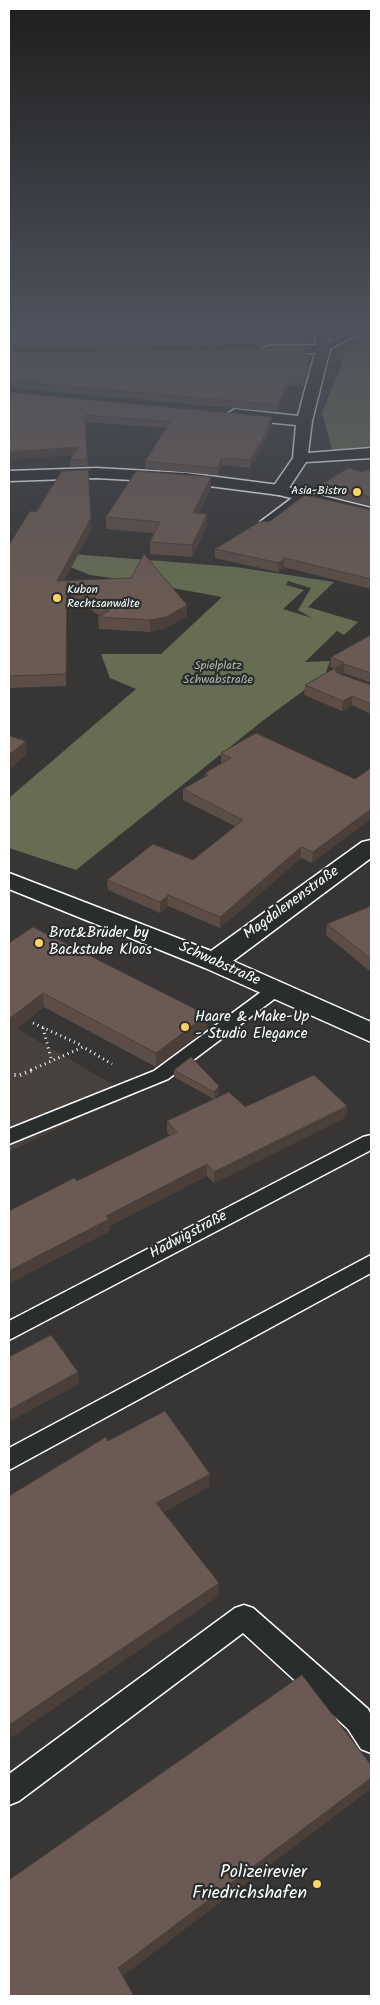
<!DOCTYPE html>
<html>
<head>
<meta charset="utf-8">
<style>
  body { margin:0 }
  #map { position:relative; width:380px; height:2005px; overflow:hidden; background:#373635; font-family:Kalam,sans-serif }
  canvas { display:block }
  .frame { position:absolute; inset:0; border:10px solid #fff; pointer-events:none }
</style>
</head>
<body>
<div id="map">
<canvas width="380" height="2005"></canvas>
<div class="frame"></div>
</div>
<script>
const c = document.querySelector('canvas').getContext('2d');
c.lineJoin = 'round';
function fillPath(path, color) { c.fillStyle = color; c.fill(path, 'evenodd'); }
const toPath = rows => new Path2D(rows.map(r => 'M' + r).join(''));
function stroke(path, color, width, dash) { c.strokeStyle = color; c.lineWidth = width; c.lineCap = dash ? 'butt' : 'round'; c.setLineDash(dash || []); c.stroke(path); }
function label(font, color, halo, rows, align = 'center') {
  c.font = font + ' Kalam,sans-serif'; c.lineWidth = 4.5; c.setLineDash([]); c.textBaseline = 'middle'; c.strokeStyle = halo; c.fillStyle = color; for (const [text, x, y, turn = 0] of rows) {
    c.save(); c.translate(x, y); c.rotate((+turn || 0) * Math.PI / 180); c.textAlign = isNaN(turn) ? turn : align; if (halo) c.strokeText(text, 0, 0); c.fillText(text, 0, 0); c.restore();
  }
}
fillPath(toPath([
  [9,1024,129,1094,9,1152]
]), '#47413e');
fillPath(toPath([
  [371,336,371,446,332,450,322,413,346,352],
  [9,549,236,567,334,582,308,607,358,622,344,635,337,631,305,662,330,661,325,675,265,719,76,870,9,848,9,798,136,689,110,678,101,654,161,654,222,597,135,581,90,575,63,564],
  [288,581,311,588,298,610,312,618,283,609,304,590,286,585]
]), '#666d52');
const service = toPath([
  [356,329,366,329,326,351,319,349,356,329],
  [300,492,305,495,304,497,268,526,260,526,260,522,300,492],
  [275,984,281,986,284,990,281,994,168,1079,9,1144,9,1129,154,1071,269,986,275,984],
  [371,1135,371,1150,9,1340,9,1321,363,1137,371,1135],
  [371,1255,371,1273,9,1470,9,1448,371,1255],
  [244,1605,253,1608,368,1709,371,1715,371,1753,361,1749,348,1729,243,1633,19,1801,9,1805,9,1774,235,1608,244,1605]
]);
const minor = toPath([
  [315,329,327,329,330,349,312,421,308,453,371,448,371,458,306,462,285,494,279,495,273,494,271,490,293,458,296,425,235,419,227,414,235,409,298,416,315,353,267,354,260,350,267,346,316,345,315,329],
  [371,840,371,858,233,961,371,1022,371,1042,205,968,9,889,9,873,211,951,362,842,371,840]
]);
const secondary = toPath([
  [96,468,186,473,279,485,371,508,371,518,279,495,186,483,96,478,9,481,9,471,96,468]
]);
stroke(service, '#fff', 3);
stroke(minor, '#fff', 3);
stroke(secondary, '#fff', 3);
stroke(toPath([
  [361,357,371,360]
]), '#fff', 2, [0.5, 2]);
stroke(toPath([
  [33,1023,83,1046],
  [43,1028,52,1062],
  [31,1070,83,1047,112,1064]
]), '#fff', 3, [1, 4]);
stroke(toPath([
  [9,1075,20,1075,35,1069]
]), '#fff', 4, [1, 4.5]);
fillPath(service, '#2a2d2e');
fillPath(minor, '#2a2d2e');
fillPath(secondary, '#2a2d2e');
fillPath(toPath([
  [9,329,301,337,301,343,9,349],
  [9,353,309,363,309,369,304,386,289,385,277,412,9,388],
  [9,392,272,425,263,446,250,468,222,465,217,475,145,469,145,461,166,428,85,422,88,466,70,467,70,460,73,455,9,460],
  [371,471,371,506,320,493,321,485,363,472],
  [211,477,211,488,199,513,207,514,207,526,192,557,150,554,150,542,154,533,106,529,106,517],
  [371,510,371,589,284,567,278,572,215,558,215,549,269,522],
  [92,529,64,580,187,616,166,628,150,632,99,629,98,617,100,616,67,593,66,686,9,688,9,545],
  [371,635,371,683,344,673,341,675,371,685,371,714,352,705,342,711,304,695,305,685,334,668,330,667,331,657],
  [221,753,355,779,312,863,301,858,220,928,168,906,160,913,108,890,107,880,193,860,235,826,183,800,183,789,205,777,205,773,221,764],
  [371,906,371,972,326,935,327,924],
  [9,943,207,1029,156,1067,44,1007],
  [174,1070,219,1086,219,1093,214,1099,245,1107,347,1106,346,1117,214,1183,207,1176,109,1226,110,1231,77,1181,170,1136,167,1132,167,1121,214,1099,174,1077]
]), '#5c4d47');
fillPath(toPath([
  [309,363,309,369,304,386,305,379],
  [289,378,289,385,277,412,278,405],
  [272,417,272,425,263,446,250,468,250,460],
  [78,447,78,455,9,460,9,452],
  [222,458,222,465,217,475,217,468],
  [211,477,211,488,193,525,193,513],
  [207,514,207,526,192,557,192,545],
  [91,518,92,529,58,592,57,581],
  [285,558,284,567,278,572,279,563],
  [187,605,187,616,166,628,150,632,150,620],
  [344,664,344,673,334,679,335,669],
  [352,696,352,705,342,711,343,701],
  [26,741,27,754,9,770,9,755],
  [371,809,371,819,312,863,313,852],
  [301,847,301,858,220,928,220,917],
  [168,895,168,906,160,913,160,902],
  [43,993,44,1007,9,1035,9,1019],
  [207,1015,207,1029,156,1067,156,1053],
  [219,1086,219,1093,214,1099,214,1092],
  [347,1106,346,1117,214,1183,214,1172],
  [207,1164,207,1176,109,1226,110,1231,9,1284,9,1271,106,1216],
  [78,1372,79,1384,9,1422,9,1410],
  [210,1474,209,1487,157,1516,156,1503],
  [219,1583,219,1596,9,1739,9,1725],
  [371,1778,371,1789,119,1979,118,1968]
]), '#4b3f3a');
const building = toPath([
  [9,329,298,329,301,337,9,342,9,329],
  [304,348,309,363,305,379,289,378,278,405,9,381,9,353,304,348],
  [9,392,272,417,263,439,250,460,222,458,217,468,145,461,170,422,85,415,87,459,70,460,78,447,9,452,9,392],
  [348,468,363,472,366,470,371,471,371,497,321,485,348,468],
  [88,470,91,518,57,581,131,578,144,554,187,605,166,617,150,620,98,617,109,611,67,581,66,674,9,676,9,545,30,511,36,512,62,471,88,470],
  [136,471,211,477,193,513,207,514,192,545,150,542,160,522,106,517,136,471],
  [305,495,371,510,371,579,285,558,279,563,215,549,261,521,269,522,305,495],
  [371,635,371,673,344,664,335,669,337,673,371,685,371,704,352,696,343,701,305,685,344,663,331,657,371,635],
  [256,733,355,779,371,768,371,809,313,852,301,847,220,917,168,895,160,902,107,880,153,844,193,860,243,820,183,789,208,775,205,773,231,758,221,753,256,733],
  [9,736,26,741,9,755,9,736],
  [371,906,371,959,327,924,371,906],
  [33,927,207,1015,156,1053,43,993,9,1019,9,943,33,927],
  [191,1057,219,1086,214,1092,174,1070,191,1057],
  [314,1075,347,1106,214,1172,207,1164,106,1216,109,1219,9,1271,9,1211,74,1178,77,1181,177,1132,167,1121,229,1092,245,1107,314,1075],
  [51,1335,78,1372,9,1410,9,1357,51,1335],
  [165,1411,210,1474,156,1503,219,1583,9,1725,9,1496,106,1437,108,1441,165,1411],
  [302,1675,371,1765,371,1778,118,1968,134,1996,9,1996,9,1880,302,1675]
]);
fillPath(building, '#6b5a53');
stroke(building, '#4b3f3a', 1);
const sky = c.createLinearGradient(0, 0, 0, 610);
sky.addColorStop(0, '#1e1e1d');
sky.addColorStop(0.54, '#4d525c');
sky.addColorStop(1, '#4d525c00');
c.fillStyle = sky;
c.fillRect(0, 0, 380, 610);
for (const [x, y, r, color] of [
  [357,492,5,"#ffd166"],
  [57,598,5,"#ffd166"],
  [39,943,5,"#ffd166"],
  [185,1027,5,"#ffd166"],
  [317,1884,5,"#ffd166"]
]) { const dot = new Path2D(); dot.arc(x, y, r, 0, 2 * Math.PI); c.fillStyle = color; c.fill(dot); stroke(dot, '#2a2d2e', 2); }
label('12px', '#fff', '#2a2d2e', [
  ["Asia-Bistro",347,492],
  ["Kubon",67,591,"left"],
  ["Rechtsanwälte",67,605,"left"]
], 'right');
label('12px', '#b2b6a8', '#2a2d2e', [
  ["Spielplatz",218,667],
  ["Schwabstraße",218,681]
]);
label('15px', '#fff', '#2a2d2e', [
  ["Magdalenenstraße",292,904,-36],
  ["Schwabstraße",219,965,24],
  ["Hadwigstraße",189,1236,-28]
]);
label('15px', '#fff', '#2a2d2e', [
  ["Brot&Brüder by",49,934],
  ["Backstube Kloos",49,951],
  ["Haare & Make-Up",195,1018],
  ["- Studio Elegance",195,1035]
], 'left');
label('18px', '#fff', '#2a2d2e', [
  ["Polizeirevier",307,1874],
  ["Friedrichshafen",307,1895]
], 'right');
</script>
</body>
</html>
